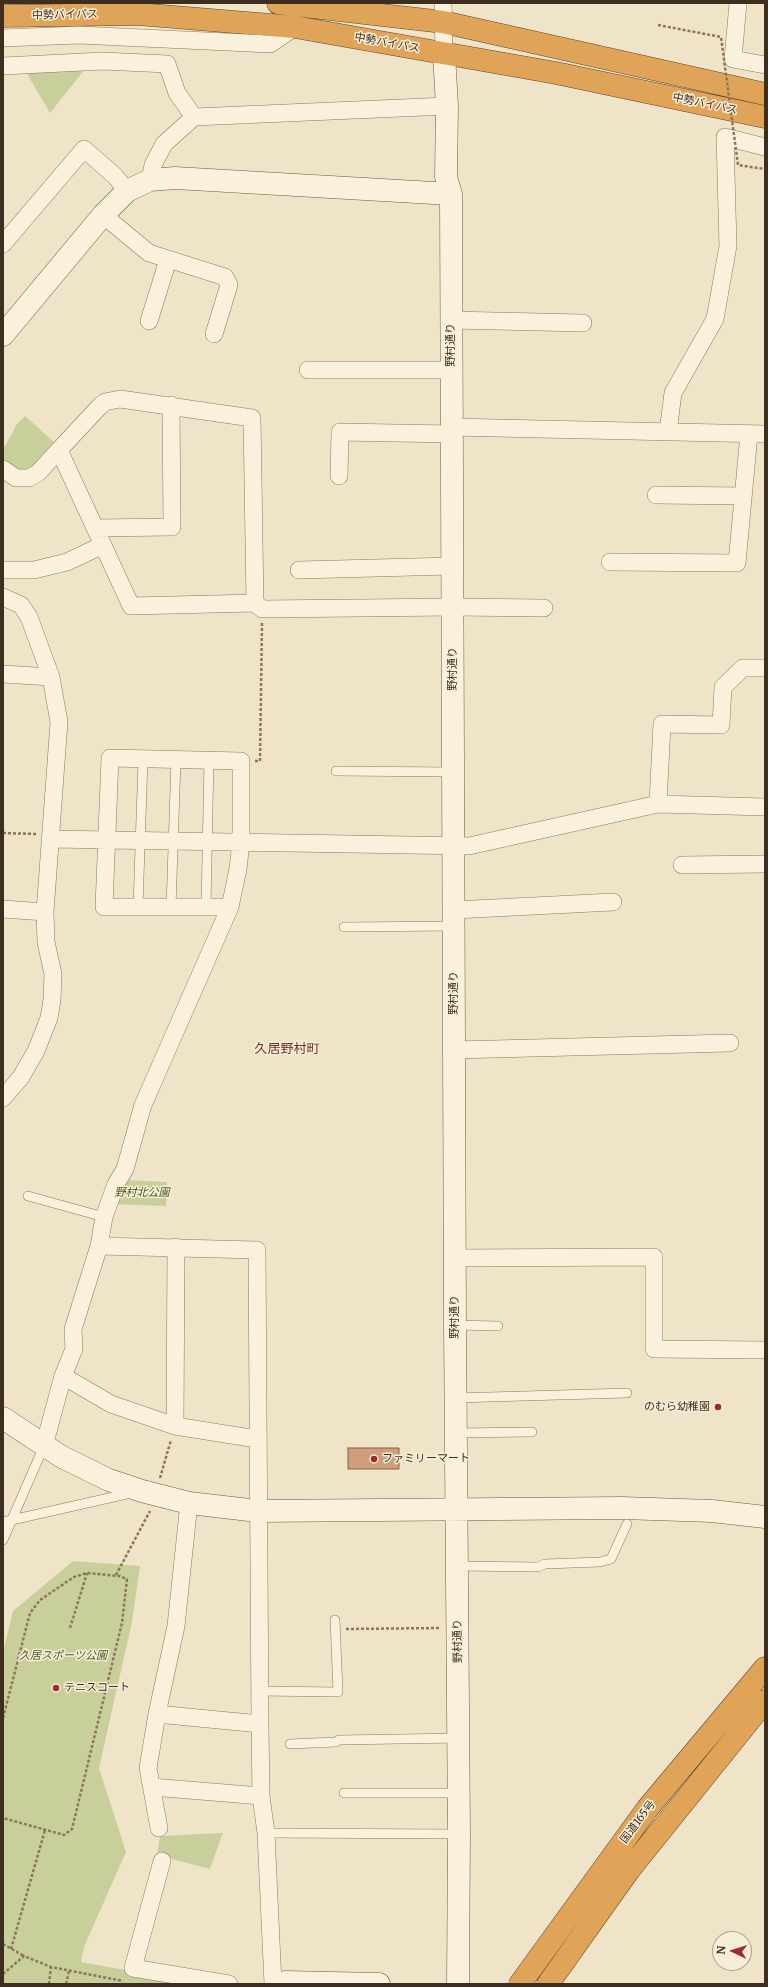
<!DOCTYPE html>
<html>
<head>
<meta charset="utf-8">
<style>
  body { margin:0 }
  #map { position:relative; width:768px; height:1987px; overflow:hidden; background:#f0e4c8; font-family:Merriweather,serif }
  canvas { display:block }
  .frame { position:absolute; inset:0; border:4px solid #3d2e20; pointer-events:none }
  .north { position:absolute; left:712px; top:1931px; width:40px; height:40px; box-sizing:border-box; background:#f7eed8; border:1px solid #ada18e; border-radius:50%; rotate:274deg; font-size:11px; font-weight:700; line-height:16px; text-align:center; color:#3d2e20 }
  .north::after { content:''; display:block; margin:auto; width:14px; height:18px; background:#9e2a2b; clip-path:polygon(50% 0,100% 100%,50% 72%,0 100%) }
</style>
</head>
<body>
<div id="map">
<canvas width="768" height="1987"></canvas>
<div class="frame"></div>
<div class="north">N</div>
</div>
<script>
const c = document.querySelector('canvas').getContext('2d');
c.lineJoin = 'round';
function fillPath(path, color) { c.fillStyle = color; c.fill(path, 'evenodd'); }
const toPath = rows => new Path2D(rows.map(r => 'M' + r).join(''));
function stroke(path, color, width, dash) { c.strokeStyle = color; c.lineWidth = width; c.lineCap = dash ? 'butt' : 'round'; c.setLineDash(dash || []); c.stroke(path); }
function label(font, color, halo, rows, align = 'center') {
  c.font = font + ' Merriweather,"Noto Sans JP",serif'; c.lineWidth = 3; c.setLineDash([]); c.textBaseline = 'middle'; c.strokeStyle = halo; c.fillStyle = color; for (const [text, x, y, turn = 0] of rows) {
    c.save(); c.translate(x, y); c.rotate((+turn || 0) * Math.PI / 180); c.textAlign = isNaN(turn) ? turn : align; if (halo) c.strokeText(text, 0, 0); c.fillText(text, 0, 0); c.restore();
  }
}
fillPath(toPath([
  [85,69,50,113,26,72],
  [25,416,54,442,32,467,26,470,15,469,3,458,3,450,17,424],
  [123,1180,167,1182,166,1206,113,1204],
  [73,1561,140,1566,132,1622,99,1768,126,1852,84,1947,81,1962,201,1984,3,1984,3,1652,13,1611],
  [223,1833,210,1869,157,1855,160,1836]
]), '#c9cf9b');
const building = toPath([
  [348,1448,399,1448,399,1469,348,1469,348,1448]
]);
fillPath(building, '#cf9f7d');
stroke(building, '#8d5f41', 1);
const lane = toPath([
  [336,771,453,772],
  [138,907,143,759],
  [171,907,176,760],
  [206,907,209,760],
  [344,927,454,926],
  [28,1196,104,1217],
  [455,1325,498,1326],
  [455,1398,627,1393],
  [456,1433,532,1432],
  [3,1522,131,1493],
  [3,1540,44,1446],
  [457,1566,538,1567,545,1564,600,1562,611,1559,627,1524],
  [259,1691,338,1692,335,1620],
  [290,1744,336,1742,339,1740,459,1738],
  [344,1793,459,1793],
  [266,1833,459,1834]
]);
const street = toPath([
  [443,3,444,54],
  [738,3,733,59,765,65],
  [3,38,79,35,270,44,295,27],
  [3,66,103,61,167,64,177,93,194,117,164,144,153,165,150,180],
  [194,117,447,106],
  [103,215,149,253,225,277,229,285,214,334],
  [3,244,84,149,115,176,127,191],
  [451,320,583,323],
  [149,321,168,260],
  [308,370,451,370],
  [120,399,252,418,255,603,131,606,59,450,100,406,105,402,120,399],
  [451,427,765,434],
  [668,432,673,393,715,319,728,246,725,137,765,147],
  [3,469,16,478,29,478,38,473,59,450],
  [339,476,340,432,451,434],
  [656,495,743,496],
  [95,528,172,527,171,405],
  [610,562,737,563,749,434],
  [3,570,34,570,67,562,103,545],
  [299,570,452,566],
  [3,597,21,605,29,617,51,677,59,722,45,912,46,942,53,974,52,1000,49,1018,36,1051,21,1077,3,1098],
  [255,603,262,609,453,607,544,608],
  [3,674,51,677],
  [110,758,241,761,241,842,238,869,230,907,104,907,110,758],
  [658,804,662,724,721,725,723,687,743,668,765,668],
  [51,839,469,846,658,804,765,807],
  [682,865,765,864],
  [3,909,45,912],
  [454,910,613,902],
  [454,1050,730,1043],
  [99,1246,257,1250,260,1724,261,1796,266,1833,273,1984],
  [455,1258,654,1257,654,1349,765,1350],
  [63,1376,111,1404,175,1426,257,1439],
  [175,1426,176,1247],
  [44,1446,63,1376,74,1349,73,1329,99,1246,104,1217,116,1184,125,1169,143,1105,230,907],
  [157,1714,260,1724],
  [152,1787,261,1796],
  [159,1828,148,1768,157,1714,176,1626,189,1503],
  [162,1861,133,1968,229,1984]
]);
const secondary = toPath([
  [444,54,447,106,446,177,451,194,455,1325,459,1834,458,1984],
  [3,335,103,215,127,191,150,180,175,178,451,194],
  [3,1418,62,1457,109,1480,142,1491,189,1503,258,1511,622,1508,712,1511,765,1517],
  [283,1984,285,1982,379,1984]
]);
const highway = toPath([
  [278,3,443,22,765,94],
  [3,16,138,14,295,27,556,73,765,117],
  [520,1984,647,1809,765,1668],
  [548,1984,629,1870,765,1701]
]);
stroke(lane, '#8d765c', 10);
stroke(street, '#8d765c', 18);
stroke(secondary, '#6f573f', 23);
stroke(highway, '#5b4430', 23);
stroke(toPath([
  [255,761,260,761,262,623],
  [3,833,36,834],
  [160,1478,171,1440],
  [116,1575,150,1511],
  [70,1628,87,1573],
  [346,1629,441,1628],
  [3,1718,30,1613,40,1600,74,1577,87,1573,119,1576,127,1579,122,1623,72,1829,64,1835,3,1818],
  [3,1944,24,1956],
  [11,1949,45,1830],
  [3,1974,24,1956,51,1967,123,1981],
  [49,1984,51,1967],
  [66,1984,69,1971]
]), '#8d765c', 2.5, [3, 2]);
stroke(lane, '#faf1dc', 9);
stroke(street, '#faf1dc', 17);
stroke(secondary, '#faf1dc', 22);
stroke(highway, '#e0a458', 22);
stroke(toPath([
  [658,25,721,37,738,165,765,169]
]), '#8d765c', 2.5, [3, 2]);
for (const [x, y, r, color] of [
  [718,1407,4,"#9e2a2b"],
  [374,1459,4,"#9e2a2b"],
  [56,1688,4,"#9e2a2b"]
]) { const dot = new Path2D(); dot.arc(x, y, r, 0, 2 * Math.PI); c.fillStyle = color; c.fill(dot); stroke(dot, '#f7eed8', 1.5); }
label('11px', '#3d2e20', '#f7eed8', [
  ["中勢バイパス",65,15,-1],
  ["中勢バイパス",387,43,10],
  ["中勢バイパス",705,104,12],
  ["野村通り",451,345,-90],
  ["野村通り",453,669,-90],
  ["野村通り",454,993,-90],
  ["野村通り",455,1317,-90],
  ["野村通り",458,1641,-91],
  ["国道165号",638,1822,-53]
]);
label('italic 11px', '#4d5a26', '#f7eed8', [
  ["野村北公園",142,1193],
  ["久居スポーツ公園",63,1656]
]);
label('11px', '#3d2e20', '#f7eed8', [
  ["のむら幼稚園",710,1407,"right"],
  ["ファミリーマート",382,1459],
  ["テニスコート",64,1688]
], 'left');
label('13px', '#6b2e1e', '#f7eed8', [
  ["久居野村町",287,1049]
]);
</script>
</body>
</html>
